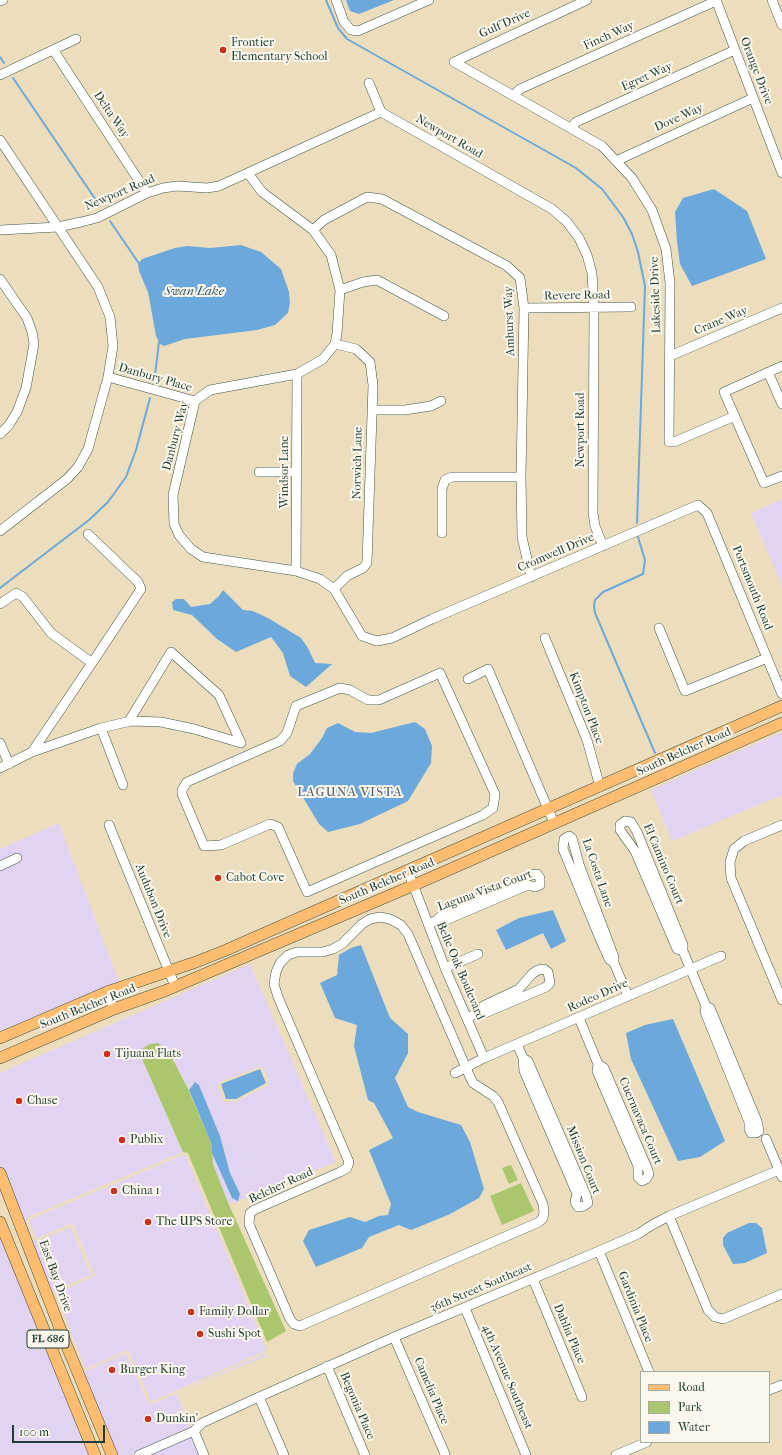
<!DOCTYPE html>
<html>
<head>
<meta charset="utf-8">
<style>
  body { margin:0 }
  #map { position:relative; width:782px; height:1455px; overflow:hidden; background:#ecdebc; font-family:"IM FELL French Canon",serif }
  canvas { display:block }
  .legend { position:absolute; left:640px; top:1371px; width:130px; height:72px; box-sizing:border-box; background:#fbf7ec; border:1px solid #a3ada2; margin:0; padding:5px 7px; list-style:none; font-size:12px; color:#1f3d34 }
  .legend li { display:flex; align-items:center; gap:8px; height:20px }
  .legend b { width:20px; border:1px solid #a3ada2 }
  .scale { position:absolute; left:12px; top:1425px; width:93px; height:18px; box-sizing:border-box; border:2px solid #1f3d34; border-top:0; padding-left:5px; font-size:12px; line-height:14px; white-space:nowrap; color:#1f3d34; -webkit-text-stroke:3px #fbf7ec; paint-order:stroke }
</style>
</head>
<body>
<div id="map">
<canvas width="782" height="1455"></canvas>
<ul class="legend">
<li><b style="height:5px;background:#febc70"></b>Road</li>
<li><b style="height:11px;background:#abc76e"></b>Park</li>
<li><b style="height:11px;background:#6ba9dd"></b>Water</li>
</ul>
<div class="scale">100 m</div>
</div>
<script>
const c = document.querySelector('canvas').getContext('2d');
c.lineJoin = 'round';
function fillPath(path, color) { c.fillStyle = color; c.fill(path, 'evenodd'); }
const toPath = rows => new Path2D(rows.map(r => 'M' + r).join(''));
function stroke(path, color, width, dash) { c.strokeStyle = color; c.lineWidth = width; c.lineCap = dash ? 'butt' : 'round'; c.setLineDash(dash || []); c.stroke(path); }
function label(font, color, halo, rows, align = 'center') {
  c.font = font + ' "IM FELL French Canon",serif'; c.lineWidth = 4; c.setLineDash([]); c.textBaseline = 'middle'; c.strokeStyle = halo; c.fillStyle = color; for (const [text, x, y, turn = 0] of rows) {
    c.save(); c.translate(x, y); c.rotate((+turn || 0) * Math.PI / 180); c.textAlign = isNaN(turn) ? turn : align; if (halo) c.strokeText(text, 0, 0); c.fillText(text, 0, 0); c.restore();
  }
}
fillPath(toPath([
  [782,499,782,586,751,513],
  [782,732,782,795,672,841,651,790],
  [59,823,120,984,0,1034,0,869,21,860,19,854,0,862,0,849],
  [250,964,336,1162,229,1205,213,1164,212,1153,238,1187,230,1173,220,1136,199,1085,193,1083,189,1090,170,1054,143,1061,183,1152,28,1217,26,1221,33,1240,37,1241,71,1227,91,1275,55,1290,53,1294,82,1370,86,1371,126,1353,148,1403,152,1404,266,1353,267,1356,176,1393,191,1429,130,1455,116,1455,69,1342,30,1236,0,1164,0,1073],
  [259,1067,263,1068,266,1073,269,1082,267,1086,237,1101,226,1102,223,1100,218,1086,220,1082],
  [185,1154,267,1350,151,1402,128,1350,85,1369,56,1293,95,1276,73,1223,36,1239,29,1220],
  [0,1233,91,1455,0,1455],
  [192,1436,200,1455,147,1455]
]), '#e3d3f2');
fillPath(toPath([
  [158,1043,170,1054,188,1089,212,1145,213,1164,229,1205,286,1331,267,1342,188,1153,183,1152,143,1061,142,1049,150,1044],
  [511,1165,518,1180,509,1184,502,1168],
  [521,1183,534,1211,502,1225,490,1196]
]), '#abc76e');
fillPath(toPath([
  [346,0,394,0,359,14,350,11],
  [714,189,747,211,766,259,692,286,680,264,677,242,675,212,683,198],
  [241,245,261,252,281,269,289,292,290,303,288,313,275,325,257,330,185,339,164,346,160,344,156,336,148,292,139,271,138,264,142,259,175,248,187,246,210,248],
  [223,590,243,610,253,611,268,618,301,638,308,648,315,663,332,664,306,687,290,676,283,653,271,637,236,652,217,639,192,615,173,610,172,602,176,599,184,599,191,607,210,604,219,596],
  [415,722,425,729,432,746,431,763,408,801,360,824,328,832,319,824,293,781,293,773,297,764,310,754,322,738,327,728,338,723,355,732,371,733],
  [553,910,566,941,551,949,543,933,506,950,496,930,519,918],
  [361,945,390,1018,408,1034,408,1053,395,1078,408,1107,418,1112,461,1125,470,1142,484,1189,479,1198,448,1215,411,1230,399,1225,369,1237,362,1248,316,1267,303,1241,309,1230,350,1217,365,1222,379,1216,388,1215,391,1204,369,1150,393,1138,374,1103,368,1100,354,1046,357,1025,335,1018,320,983,337,975,339,955,351,948],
  [673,1019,725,1141,700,1157,678,1161,631,1059,626,1033,645,1025],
  [260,1069,266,1083,236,1099,226,1099,221,1084],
  [195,1082,199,1085,220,1136,230,1173,240,1194,238,1201,232,1198,212,1153,212,1145,189,1090],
  [749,1223,756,1223,762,1228,767,1253,745,1263,733,1264,723,1245,723,1238,727,1233]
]), '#6ba9dd');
stroke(toPath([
  [326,0,338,28,347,39,576,168,602,189,623,217,632,234,638,252,645,286,637,523],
  [0,57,4,63],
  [13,78,100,206],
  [110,221,140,265],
  [154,383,159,342],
  [638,537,645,560,643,574,603,592,595,600,594,606,595,613,655,753],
  [0,588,89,520,108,502,126,477,136,450,150,398]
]), '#6ba9dd', 2);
const minor = toPath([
  [336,0,344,22,351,30,358,31,429,0],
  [587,0,454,62,602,146,632,178,652,210,666,249,670,283,669,442,674,442,735,416],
  [716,0,782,173],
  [772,0,782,25],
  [0,1,3,0],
  [54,51,147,193],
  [0,75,76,39],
  [369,83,381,112],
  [514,95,520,89,716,1],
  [571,128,576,122,735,50],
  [0,140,98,287,110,317,113,346,108,377,88,449,78,467,67,479,0,531],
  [616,161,753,98],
  [248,173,262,192,313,230,331,255,340,290,337,334,335,344,323,359,297,374,210,390,195,401,173,495,174,524,179,535,191,549,203,557,296,571,320,579,334,589,362,636,377,641,392,638,432,619,698,505,707,513,782,694],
  [0,230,58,227,81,222,97,218,147,193,163,188,177,186,207,188,219,186,381,112,552,209,567,222,579,238,587,255,592,273,594,308,593,513,595,526,603,546],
  [313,230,324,220,367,197,382,199,507,266,520,278,524,308,521,477,522,537,531,577],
  [0,279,27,318,32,332,34,344,26,388,17,412,9,425,0,434],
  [340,290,363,282,377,280,444,316],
  [524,308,631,307],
  [670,356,782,308],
  [782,366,724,392,764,483,782,476],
  [768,372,782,404],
  [108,377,195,401],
  [372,410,405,410,431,406,441,401],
  [259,472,297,472],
  [442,533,442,489,445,480,452,477,521,477],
  [88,534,138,582,141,589,92,663],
  [296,571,297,374],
  [334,589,347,576,363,568,367,563,373,385,370,362,356,349,335,344],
  [0,604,16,593,23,597,51,633,92,663,32,752,0,768],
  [659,628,685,691,767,658],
  [545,638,587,740,600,787],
  [440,673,495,794,493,808,483,815,307,892,278,827,270,824,221,845,204,846,182,794,182,790,187,782,280,741,287,733,296,706,340,688,350,690,368,700,379,700,440,673],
  [468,679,488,669,554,823],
  [129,721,171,652,219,695,241,743],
  [101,728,123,785],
  [0,743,9,764],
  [32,752,101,728,131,721,161,722,194,729,241,743],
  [109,825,175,986],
  [782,825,744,841,734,849,730,862,731,878,782,1000],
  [0,866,17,858],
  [408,871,445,968,484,1058],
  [380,917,390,919,401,925,408,934,470,1077,473,1083,493,1096,498,1102,543,1204,544,1212,543,1218,539,1222,300,1326,294,1324,290,1319,249,1224,250,1213,254,1210,340,1172,347,1168,349,1162,278,997,274,984,276,972,280,963,288,955,297,952,323,952,333,949,342,944,362,924,370,919,380,917],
  [428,924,437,920,446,920,528,885,535,887,540,885,540,878,537,874,531,875,443,914,437,920],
  [683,951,677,949,635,851,620,830,620,825,625,821,631,822,637,832,683,945,683,951,706,1006,705,1012,749,1122,749,1129,751,1133,756,1133,759,1131,757,1121,710,1008,706,1006],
  [614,963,609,959,601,941,563,849,564,839,569,836,572,838,579,864,614,957,614,963,628,996],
  [445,968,478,954],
  [107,992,114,1009],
  [467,1018,481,1011,485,1013,546,987,550,983,548,972,544,969,538,970,532,974,519,989,483,1006,481,1011],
  [579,1018,598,1064,597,1071,638,1166,638,1177,642,1181,646,1179,649,1174,647,1168,604,1068,598,1064],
  [517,1044,523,1058,524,1071,577,1194,575,1202,578,1207,584,1206,588,1203,586,1195,528,1061,523,1058],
  [455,1073,484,1058,721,956],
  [766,1139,782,1177],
  [669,1216,708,1310,715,1317,723,1319,782,1294],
  [599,1251,649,1372],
  [533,1279,582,1397],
  [465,1308,526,1455],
  [394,1337,445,1454],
  [327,1366,365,1455],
  [769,1390,782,1385],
  [259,1397,284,1455],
  [194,1431,204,1455],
  [139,1455,194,1431,202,1423,259,1397,394,1337,599,1251,638,1234,652,1225,669,1216,779,1170],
  [616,1455,647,1442]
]);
const major = toPath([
  [0,1038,107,992,196,962,224,951,782,706],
  [0,1058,114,1009,167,990,412,886,782,723],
  [0,1173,66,1344,112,1455],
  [0,1222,95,1455]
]);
stroke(minor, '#3e5548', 10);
stroke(major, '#3e5548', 12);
stroke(minor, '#fff', 9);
stroke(major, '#febc70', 11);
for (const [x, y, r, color] of [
  [223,50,4,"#c8321e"],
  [218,878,4,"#c8321e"],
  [107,1054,4,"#c8321e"],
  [19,1101,4,"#c8321e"],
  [122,1140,4,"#c8321e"],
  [114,1191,4,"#c8321e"],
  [148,1222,4,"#c8321e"],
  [191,1312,4,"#c8321e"],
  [200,1334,4,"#c8321e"],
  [112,1370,4,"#c8321e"],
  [148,1419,4,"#c8321e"]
]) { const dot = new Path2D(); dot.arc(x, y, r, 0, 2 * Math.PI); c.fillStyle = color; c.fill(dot); stroke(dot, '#fbf7ec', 1.5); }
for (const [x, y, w] of [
  [48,1339,42]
]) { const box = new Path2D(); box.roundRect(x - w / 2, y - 9, w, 18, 3); c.fillStyle = '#fbf7ec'; c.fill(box); stroke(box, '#1f3d34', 1); }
label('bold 11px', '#1f3d34', null, [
  ["FL 686",48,1339]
]);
label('12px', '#1f3d34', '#fbf7ec', [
  ["Gulf Drive",505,24,-24],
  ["Finch Way",609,36,-24],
  ["Orange Drive",756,71,69],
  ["Egret Way",647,77,-24],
  ["Delta Way",111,115,56],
  ["Dove Way",679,118,-24],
  ["Newport Road",449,137,30],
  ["Newport Road",120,193,-23],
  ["Lakeside Drive",656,295,-92],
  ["Revere Road",577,296,-1],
  ["Amhurst Way",510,321,-92],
  ["Crane Way",721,321,-23],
  ["Danbury Place",155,378,16],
  ["Newport Road",581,430,-90],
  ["Danbury Way",176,436,-75],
  ["Norwich Lane",358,463,-89],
  ["Windsor Lane",285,472,-90],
  ["Cromwell Drive",556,553,-23],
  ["Portsmouth Road",752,588,68],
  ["Kimpton Place",586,708,69],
  ["South Belcher Road",684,752,-24],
  ["El Camino Court",663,864,67],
  ["La Costa Lane",597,873,71],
  ["South Belcher Road",387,882,-23],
  ["Laguna Vista Court",485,891,-20],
  ["Audubon Drive",153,901,68],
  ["Belle Oak Boulevard",460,971,67],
  ["Rodeo Drive",598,996,-24],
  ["South Belcher Road",88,1007,-22],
  ["Cuernavaca Court",640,1121,67],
  ["Mission Court",583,1160,68],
  ["Belcher Road",281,1186,-25],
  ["East Bay Drive",55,1276,70],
  ["36th Street Southeast",481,1288,-23],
  ["Gardinia Place",635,1307,68],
  ["Dahlia Place",569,1334,67],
  ["4th Avenue Southeast",507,1377,67],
  ["Camelia Place",431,1391,67],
  ["Begonia Place",357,1406,67]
]);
label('12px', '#1f3d34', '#fbf7ec', [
  ["Frontier",231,43],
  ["Elementary School",231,57],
  ["Cabot Cove",226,878],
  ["Tijuana Flats",115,1054],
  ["Chase",27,1101],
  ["Publix",130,1140],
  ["China 1",122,1191],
  ["The UPS Store",156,1222],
  ["Family Dollar",199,1312],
  ["Sushi Spot",208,1334],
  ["Burger King",120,1370],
  ["Dunkin'",156,1419]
], 'left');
label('italic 13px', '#365d67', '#fbf7ec', [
  ["Swan Lake",194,292]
]);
c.letterSpacing = '1px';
label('13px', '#596573', '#fbf7ec', [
  ["LAGUNA VISTA",350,793]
]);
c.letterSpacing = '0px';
</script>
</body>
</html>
